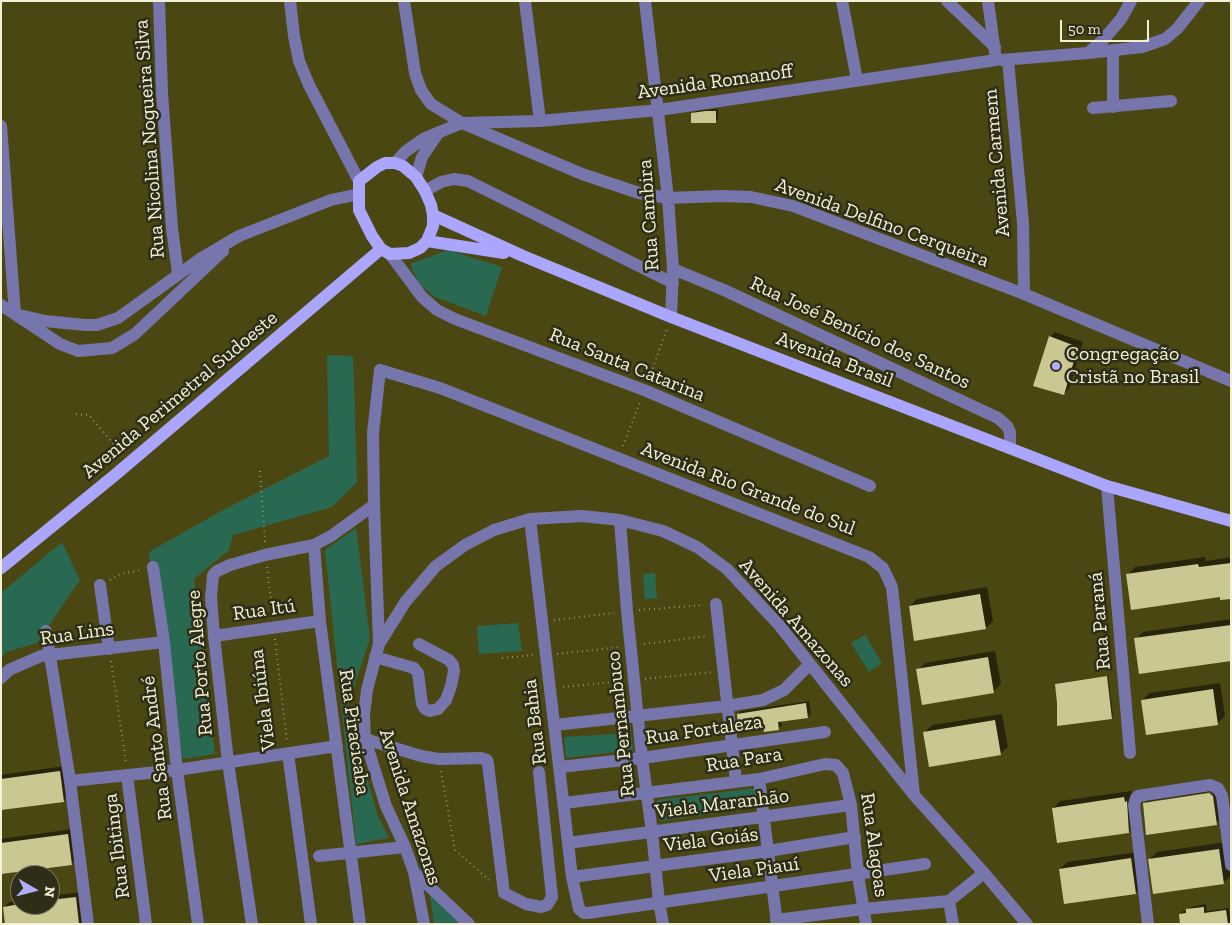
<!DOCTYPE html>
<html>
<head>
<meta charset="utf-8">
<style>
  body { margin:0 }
  #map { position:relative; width:1232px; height:925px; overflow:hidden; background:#4b4713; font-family:"Zilla Slab",serif }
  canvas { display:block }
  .frame { position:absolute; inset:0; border:2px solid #f2f1d6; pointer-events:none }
  .north { position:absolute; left:10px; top:865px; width:50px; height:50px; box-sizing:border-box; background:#2e2d17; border:1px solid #7c7b63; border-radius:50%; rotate:98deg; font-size:14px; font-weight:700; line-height:20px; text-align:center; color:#f2f1d6 }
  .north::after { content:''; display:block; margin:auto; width:18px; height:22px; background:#b0aefa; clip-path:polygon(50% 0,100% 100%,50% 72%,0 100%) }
  .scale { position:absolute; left:1060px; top:20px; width:89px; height:22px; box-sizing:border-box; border:2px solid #f2f1d6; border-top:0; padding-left:6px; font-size:15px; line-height:18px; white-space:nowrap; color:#f2f1d6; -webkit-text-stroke:4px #2e2d17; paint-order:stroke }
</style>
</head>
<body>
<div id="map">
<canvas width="1232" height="925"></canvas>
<div class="frame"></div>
<div class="north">N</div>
<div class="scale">50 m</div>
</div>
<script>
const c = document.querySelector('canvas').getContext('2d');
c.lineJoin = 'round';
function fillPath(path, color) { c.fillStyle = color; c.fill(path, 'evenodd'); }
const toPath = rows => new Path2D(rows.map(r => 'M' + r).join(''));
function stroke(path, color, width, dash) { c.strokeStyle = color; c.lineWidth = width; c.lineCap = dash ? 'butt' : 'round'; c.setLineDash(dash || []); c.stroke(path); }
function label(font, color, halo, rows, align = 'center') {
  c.font = font + ' "Zilla Slab",serif'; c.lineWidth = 5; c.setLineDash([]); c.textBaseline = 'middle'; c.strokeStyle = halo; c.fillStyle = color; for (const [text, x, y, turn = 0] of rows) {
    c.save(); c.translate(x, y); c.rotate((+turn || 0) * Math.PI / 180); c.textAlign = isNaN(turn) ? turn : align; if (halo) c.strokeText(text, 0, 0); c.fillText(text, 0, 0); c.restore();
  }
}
fillPath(toPath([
  [448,250,502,267,486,316,435,297,419,284,410,264],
  [327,355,353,356,357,482,332,507,233,535,229,550,194,579,215,754,183,759,149,552,223,510,329,456],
  [356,528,370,638,347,708,378,816,389,838,356,844,325,550],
  [62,542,80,580,37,643,6,652,1,658,1,593],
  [655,573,657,598,645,599,643,574],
  [518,623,522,651,479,654,477,626],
  [865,635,882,663,869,672,851,643],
  [631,733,633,750,566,758,564,737],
  [757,788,758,807,660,821,657,800],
  [430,894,470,924,434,924]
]), '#2a6951');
fillPath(toPath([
  [718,109,718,118,715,122,692,114,696,111],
  [1055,332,1083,342,1069,389,1063,394,1050,337],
  [1205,557,1206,561,1231,557,1231,598,1128,575,1135,567],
  [987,587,993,621,986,628,910,606,917,599],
  [1231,619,1231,660,1136,639,1143,632],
  [995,651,1001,684,993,692,918,670,925,663],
  [1108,676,1113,716,1111,718,1058,703,1056,684,1057,683],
  [1220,683,1225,716,1217,724,1142,700,1150,693],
  [809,701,811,713,808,717,781,721,782,726,778,729,738,714,741,711],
  [1002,714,1008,747,1000,754,925,732,932,725],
  [65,766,69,796,63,801,1,809,1,775],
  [1217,787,1223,816,1216,824,1144,804,1151,797],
  [1215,791,1216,794,1150,804,1150,801],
  [1131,791,1136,824,1129,832,1053,808,1060,801],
  [73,829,77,859,71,864,1,873,1,839],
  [1226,842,1231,876,1223,883,1150,859,1157,852],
  [1138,852,1143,885,1136,893,1060,869,1067,862],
  [81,892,83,924,6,924,4,907,9,902,20,900,20,905,50,905,50,896],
  [1206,904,1207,911,1229,908,1231,924,1181,924,1180,914,1183,911,1187,911,1191,907]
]), '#0007');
fillPath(toPath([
  [706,111,716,111,716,123,691,123,691,113],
  [1049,336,1078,347,1064,395,1033,386],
  [1231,563,1231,599,1220,600,1220,597,1131,610,1126,574,1198,564,1199,567],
  [980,594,986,629,914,641,909,606],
  [1231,625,1231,661,1139,674,1134,638],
  [988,657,994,693,922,705,916,669],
  [1107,676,1112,719,1057,726,1057,703,1055,684],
  [1213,689,1218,725,1146,735,1141,700],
  [806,703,808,718,778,722,779,730,764,732,763,725,738,729,737,714],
  [995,720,1001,755,929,767,923,732],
  [60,771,64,802,1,810,1,779],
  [1209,793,1213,796,1217,825,1146,835,1143,803],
  [1124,797,1125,802,1127,801,1129,833,1057,843,1052,808],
  [68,834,72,865,1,874,1,843],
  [1219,849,1224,884,1153,894,1148,859],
  [1131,858,1136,894,1064,904,1059,869],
  [76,897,79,924,5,924,3,907,20,904,50,905,50,900],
  [1204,907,1204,913,1226,910,1228,924,1180,924,1179,914,1186,913,1186,909]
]), '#cbc792');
stroke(toPath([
  [649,378,667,329],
  [76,414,89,415,121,453],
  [623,446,640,402],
  [260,471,265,542],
  [267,567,273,617],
  [110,580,120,574,141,570],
  [639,610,704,605],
  [554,620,614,613],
  [275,639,287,741],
  [644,644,708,636],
  [557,654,619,647],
  [502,658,534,655],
  [111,661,126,763],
  [645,679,712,672],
  [563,687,623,681],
  [441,771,455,850,489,880]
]), '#959269', 2, [1, 4]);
stroke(toPath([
  [159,1,162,93,172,228,178,274],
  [290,1,294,36,299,61,309,85,359,181],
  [404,1,415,73,421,90,431,104,462,123,582,174,639,193,668,198,722,196,751,197,793,206,1024,294,1231,381],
  [525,1,540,121],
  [645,1,668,198,673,269,671,317],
  [842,1,857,80],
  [947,1,995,47],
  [1113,51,1113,107],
  [1088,53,1142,47,1165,39,1177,29,1199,1],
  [1001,60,1088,53,1103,40,1121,19,1131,1],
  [1008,60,1023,223,1024,294],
  [1093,108,1171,101],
  [1,126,15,314],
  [395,163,406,151,425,138,462,123,540,121,659,110,996,60,988,1],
  [416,177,422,157,439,132],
  [425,191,441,182,454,179,468,181,673,283],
  [390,254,422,297,437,310,455,319,644,390,870,486],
  [673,269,724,290,998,418,1007,426,1010,432,1010,448],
  [1,305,60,344,78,351,112,348,135,334,223,251],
  [15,314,45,321,85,325,97,325,118,318,200,259,239,236,331,200,359,194],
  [1107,486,1130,753],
  [530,519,572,877,579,909,584,913,588,913,925,864],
  [620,520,627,611,642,758,652,832,659,902,663,924],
  [314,545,320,621,360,924],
  [153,567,164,642,177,770,198,924],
  [100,585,109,649],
  [716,604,736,781],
  [46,631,70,781,88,924],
  [214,636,320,621],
  [379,644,374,505,373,433,380,370,440,388,869,557,883,568,892,587,914,795],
  [375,657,414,668,418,673,422,704,425,709,430,711,438,709,446,700,451,686,454,671,453,665,449,660,419,644],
  [1,678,9,670,41,656,164,642],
  [555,725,727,706,763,700,784,690,810,664],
  [365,739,421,756,439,759,481,758,487,760,488,764,504,893,526,904,541,907,547,905,552,897,539,772],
  [288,753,311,924],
  [560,767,642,758,825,732],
  [127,775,146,924],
  [759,779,777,924],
  [70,781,177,770,337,746],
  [564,803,759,779,825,764,836,765,843,773,851,805,858,875,866,924],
  [568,843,851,805],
  [319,856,405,847],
  [414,872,469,924],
  [572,877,768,851,855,837],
  [776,920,863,909,949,901],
  [252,924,228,762,214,636,211,597,213,575,217,571,230,565,265,555,314,545,331,536,374,505],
  [424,924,414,872,405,847,386,806,365,739,364,715,367,690,379,644,406,601,436,566,465,545,494,530,530,519,582,516,620,520,663,531,697,547,727,569,779,625,914,795,984,873,1027,924],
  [953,924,949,901,984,873],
  [1148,924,1134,805,1136,798,1138,796,1210,785,1218,788,1222,796,1231,865]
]), '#7776ac', 12);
stroke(toPath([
  [385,163,395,163,403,166,416,177,425,191,431,205,433,215,433,226,427,241,420,248,409,253,390,254,381,249,372,236,359,210,359,181,377,167,385,163],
  [433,215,523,256,671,317,1022,453,1107,486,1231,521],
  [427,241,504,253],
  [1,568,115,475,381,249]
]), '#aaa6fe', 12);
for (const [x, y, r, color] of [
  [1056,366,5,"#b0aefa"]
]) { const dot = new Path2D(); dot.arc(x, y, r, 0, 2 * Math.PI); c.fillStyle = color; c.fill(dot); stroke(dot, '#2e2d17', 2); }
label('20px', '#f2f1d6', '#2e2d17', [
  ["Avenida Romanoff",715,82,-8],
  ["Rua Nicolina Nogueira Silva",150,139,-94],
  ["Avenida Carmem",997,163,-95],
  ["Rua Cambira",649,215,-94],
  ["Avenida Delfino Cerqueira",882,223,20],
  ["Rua José Benício dos Santos",860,333,25],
  ["Avenida Brasil",835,360,21],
  ["Rua Santa Catarina",627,365,22],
  ["Avenida Perimetral Sudoeste",180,395,-40],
  ["Avenida Rio Grande do Sul",748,489,21],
  ["Rua Itú",264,610,-8],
  ["Rua Paraná",1100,621,-95],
  ["Avenida Amazonas",796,623,49],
  ["Rua Lins",77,634,-8],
  ["Rua Porto Alegre",200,663,-95],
  ["Viela Ibiúna",263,700,-97],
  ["Rua Bahia",535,722,-97],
  ["Rua Pernambuco",621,724,-96],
  ["Rua Fortaleza",704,730,-8],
  ["Rua Piracicaba",354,732,82],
  ["Rua Santo André",157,748,-97],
  ["Rua Para",744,760,-9],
  ["Viela Maranhão",722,804,-7],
  ["Avenida Amazonas",410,807,72],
  ["Viela Goiás",711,840,-7],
  ["Rua Alagoas",874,845,82],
  ["Rua Ibitinga",117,846,-97],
  ["Viela Piauí",754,870,-8]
]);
label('20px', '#f2f1d6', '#2e2d17', [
  ["Congregação",1066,354],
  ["Cristã no Brasil",1066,377]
], 'left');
</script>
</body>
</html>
